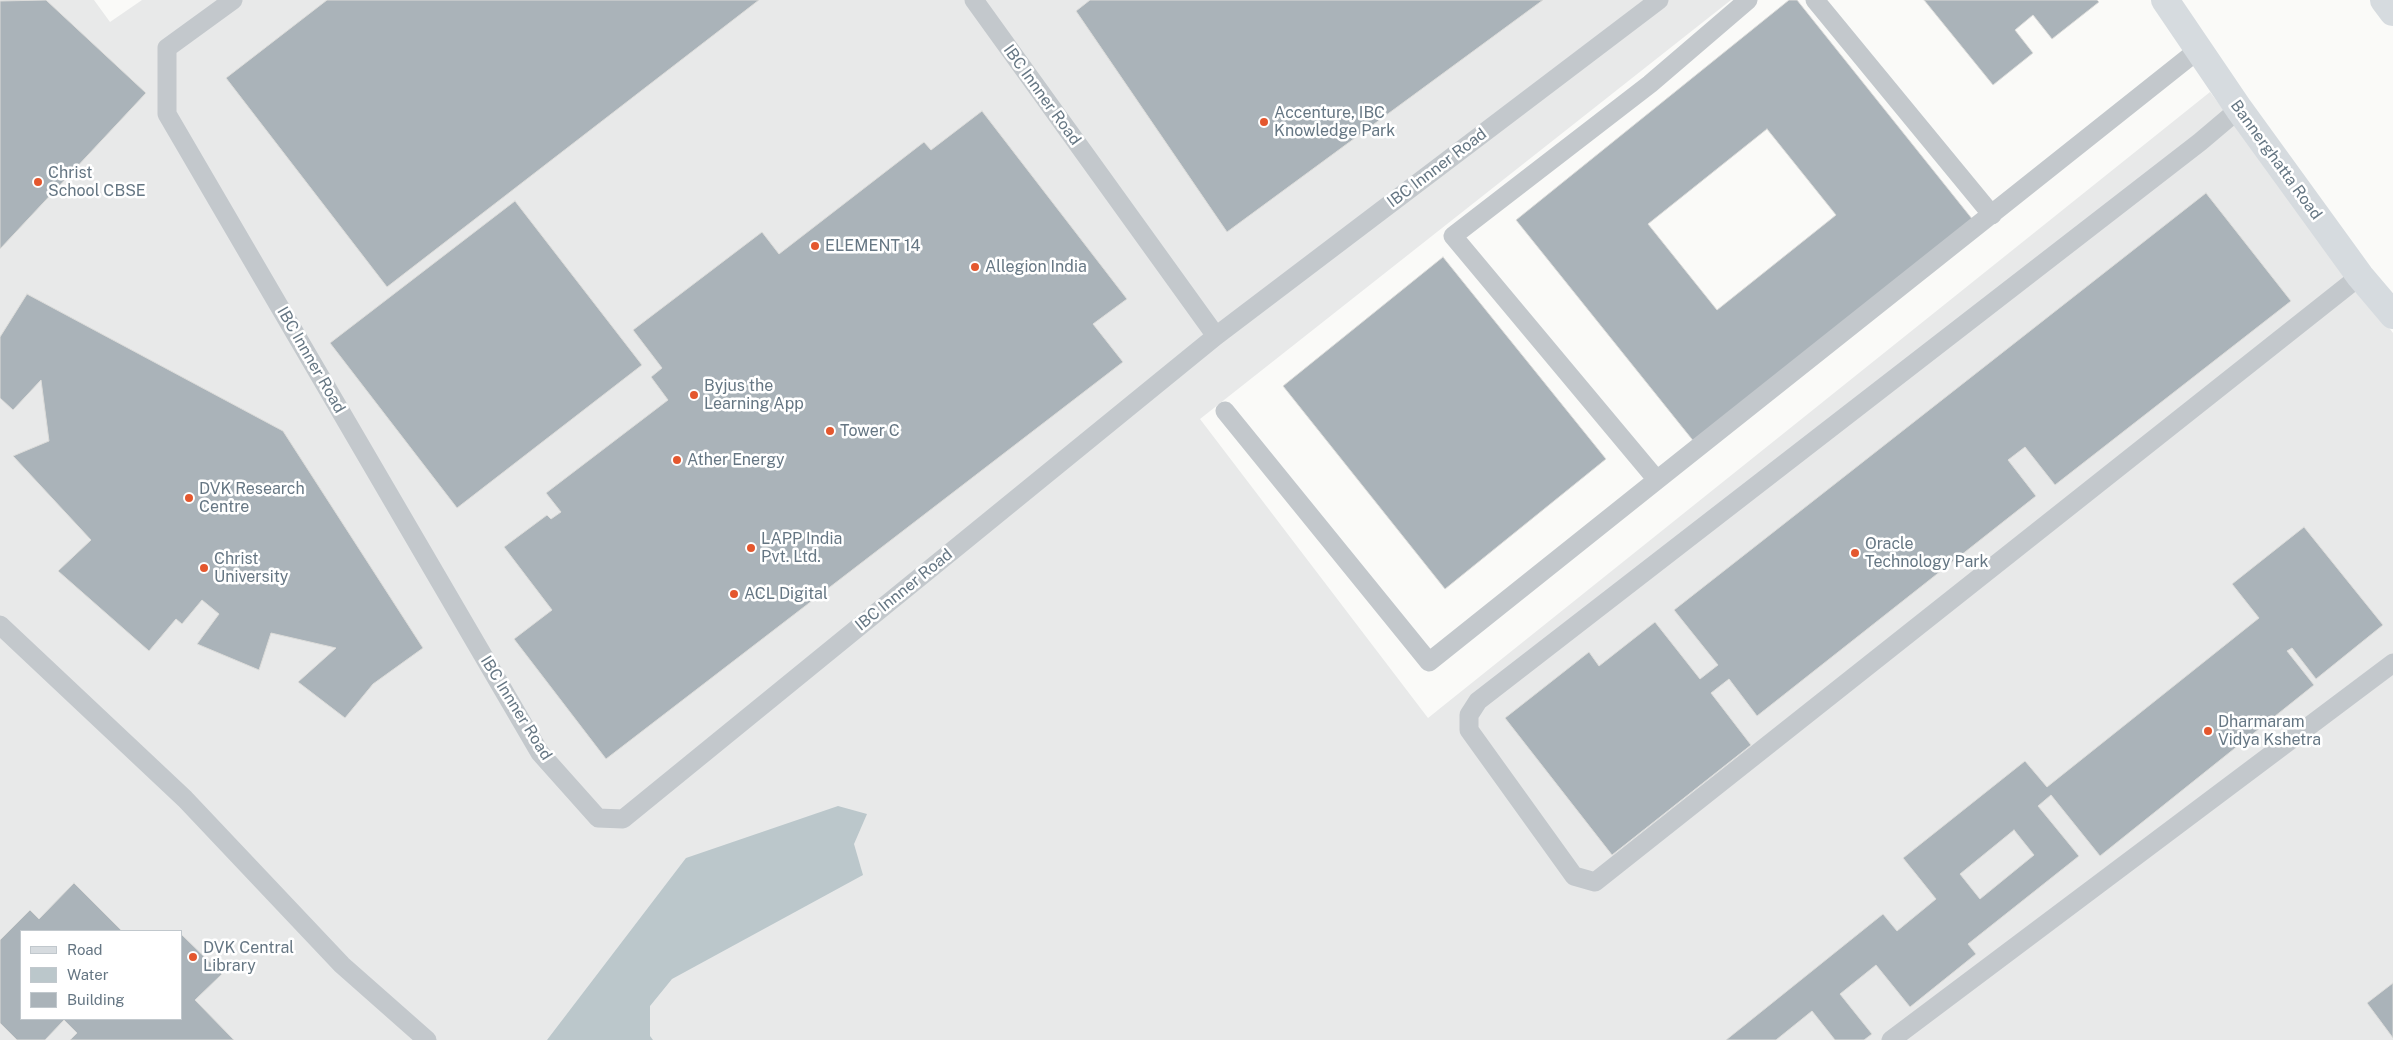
<!DOCTYPE html>
<html>
<head>
<meta charset="utf-8">
<style>
  body { margin:0 }
  #map { position:relative; width:2393px; height:1040px; overflow:hidden; background:#fafaf8; font-family:"Public Sans",sans-serif }
  canvas { display:block }
  .legend { position:absolute; left:20px; top:930px; width:162px; height:90px; box-sizing:border-box; background:#fff; border:1px solid #c1c8cd; margin:0; padding:6px 9px; list-style:none; font-size:15px; color:#657683 }
  .legend li { display:flex; align-items:center; gap:10px; height:25px }
  .legend b { width:25px; border:1px solid #c1c8cd }
</style>
</head>
<body>
<div id="map">
<canvas width="2393" height="1040"></canvas>
<ul class="legend">
<li><b style="height:6px;background:#d6dbdf"></b>Road</li>
<li><b style="height:14px;background:#bbc7cb"></b>Water</li>
<li><b style="height:14px;background:#aab3b9"></b>Building</li>
</ul>
</div>
<script>
const c = document.querySelector('canvas').getContext('2d');
c.lineJoin = 'round';
function fillPath(path, color) { c.fillStyle = color; c.fill(path, 'evenodd'); }
const toPath = rows => new Path2D(rows.map(r => 'M' + r).join(''));
function stroke(path, color, width, dash) { c.strokeStyle = color; c.lineWidth = width; c.lineCap = dash ? 'butt' : 'round'; c.setLineDash(dash || []); c.stroke(path); }
function label(font, color, halo, rows, align = 'center') {
  c.font = font + ' "Public Sans",sans-serif'; c.lineWidth = 5; c.setLineDash([]); c.textBaseline = 'middle'; c.strokeStyle = halo; c.fillStyle = color; for (const [text, x, y, turn = 0] of rows) {
    c.save(); c.translate(x, y); c.rotate((+turn || 0) * Math.PI / 180); c.textAlign = isNaN(turn) ? turn : align; if (halo) c.strokeText(text, 0, 0); c.fillText(text, 0, 0); c.restore();
  }
}
fillPath(toPath([
  [0,0,94,0,110,22,142,0,1731,0,1200,419,1428,718,2210,92,2393,333,2393,1040,0,1040],
  [21,931,181,931,181,1019,21,1019]
]), '#e8e9e9');
fillPath(toPath([
  [838,806,867,814,854,844,863,875,672,979,650,1006,650,1036,653,1040,547,1040,686,858]
]), '#bbc7cb');
const building = toPath([
  [46,0,146,93,0,249,0,1,46,0],
  [327,0,759,0,387,287,226,78,327,0],
  [1090,0,1543,0,1227,232,1076,11,1090,0],
  [1789,0,1797,0,1973,220,1695,443,1516,220,1789,0],
  [1767,129,1836,215,1717,310,1648,224,1767,129],
  [1924,0,2097,0,2099,2,2052,39,2033,15,2015,30,2033,53,1993,85,1924,0],
  [982,111,1127,299,1093,324,1123,362,606,759,514,639,552,610,504,547,547,515,551,519,561,512,546,493,668,400,651,377,662,368,633,330,762,232,779,254,924,142,931,150,982,111],
  [2206,193,2291,301,2055,485,2025,447,2008,460,2036,496,1757,716,1729,679,1711,693,1751,745,1612,855,1505,718,1589,652,1599,666,1655,622,1700,679,1718,665,1674,610,2206,193],
  [515,201,642,365,457,508,330,343,515,201],
  [1443,257,1606,459,1445,589,1283,386,1443,257],
  [27,294,283,431,423,648,373,684,345,718,298,682,336,648,271,633,259,670,197,644,219,614,202,600,182,624,176,619,149,651,58,571,91,540,13,456,49,441,41,380,13,410,0,398,0,337,27,294],
  [2304,527,2383,625,2316,679,2292,648,2287,651,2314,685,2100,856,2051,795,2038,806,2079,856,1968,944,1976,954,1910,1007,1876,965,1840,994,1872,1034,1864,1040,1835,1040,1812,1011,1776,1040,1726,1040,1883,914,1897,931,1936,899,1903,858,2025,761,2047,787,2259,618,2232,584,2304,527],
  [2014,830,2034,855,1980,899,1960,874,2014,830],
  [74,883,122,931,21,931,21,1019,181,1019,181,934,222,974,195,1000,234,1040,70,1040,77,1033,64,1020,45,1040,17,1040,0,1023,0,940,30,910,39,919,74,883],
  [2393,983,2393,1038,2367,1003,2393,983]
]);
fillPath(building, '#aab3b9');
stroke(building, '#dcdcda', 1);
stroke(toPath([
  [233,0,167,48,167,114,540,753,598,818,623,819,1216,336,1659,0],
  [974,0,1216,336],
  [1748,0,1650,84,1453,236,1657,480,2198,50],
  [1815,0,1992,215],
  [2239,109,2200,142,1478,701,1469,715,1469,730,1574,876,1595,882,2360,276],
  [1225,411,1429,662,1657,480],
  [0,625,185,799,342,965,427,1040],
  [1891,1040,2393,663]
]), '#c3c8cc', 19);
stroke(toPath([
  [2165,0,2239,109,2360,276,2393,315],
  [2384,0,2393,12]
]), '#d6dbdf', 28);
for (const [x, y, r, color] of [
  [1264,122,5,"#e4572e"],
  [38,182,5,"#e4572e"],
  [815,246,5,"#e4572e"],
  [975,267,5,"#e4572e"],
  [694,395,5,"#e4572e"],
  [830,431,5,"#e4572e"],
  [677,460,5,"#e4572e"],
  [189,498,5,"#e4572e"],
  [751,548,5,"#e4572e"],
  [1855,553,5,"#e4572e"],
  [204,568,5,"#e4572e"],
  [734,594,5,"#e4572e"],
  [2208,731,5,"#e4572e"],
  [193,957,5,"#e4572e"]
]) { const dot = new Path2D(); dot.arc(x, y, r, 0, 2 * Math.PI); c.fillStyle = color; c.fill(dot); stroke(dot, '#fff', 2); }
label('16px', '#657683', '#fff', [
  ["IBC Innner Road",1042,95,54],
  ["Bannerghatta Road",2276,160,54],
  ["IBC Innner Road",1437,168,-37],
  ["IBC Innner Road",311,360,60],
  ["IBC Innner Road",904,590,-39],
  ["IBC Innner Road",516,708,58]
]);
label('16px', '#657683', '#fff', [
  ["Accenture, IBC",1274,113],
  ["Knowledge Park",1274,131],
  ["Christ",48,173],
  ["School CBSE",48,191],
  ["ELEMENT 14",825,246],
  ["Allegion India",985,267],
  ["Byjus the",704,386],
  ["Learning App",704,404],
  ["Tower C",840,431],
  ["Ather Energy",687,460],
  ["DVK Research",199,489],
  ["Centre",199,507],
  ["LAPP India",761,539],
  ["Pvt. Ltd.",761,557],
  ["Oracle",1865,544],
  ["Technology Park",1865,562],
  ["Christ",214,559],
  ["University",214,577],
  ["ACL Digital",744,594],
  ["Dharmaram",2218,722],
  ["Vidya Kshetra",2218,740],
  ["DVK Central",203,948],
  ["Library",203,966]
], 'left');
</script>
</body>
</html>
